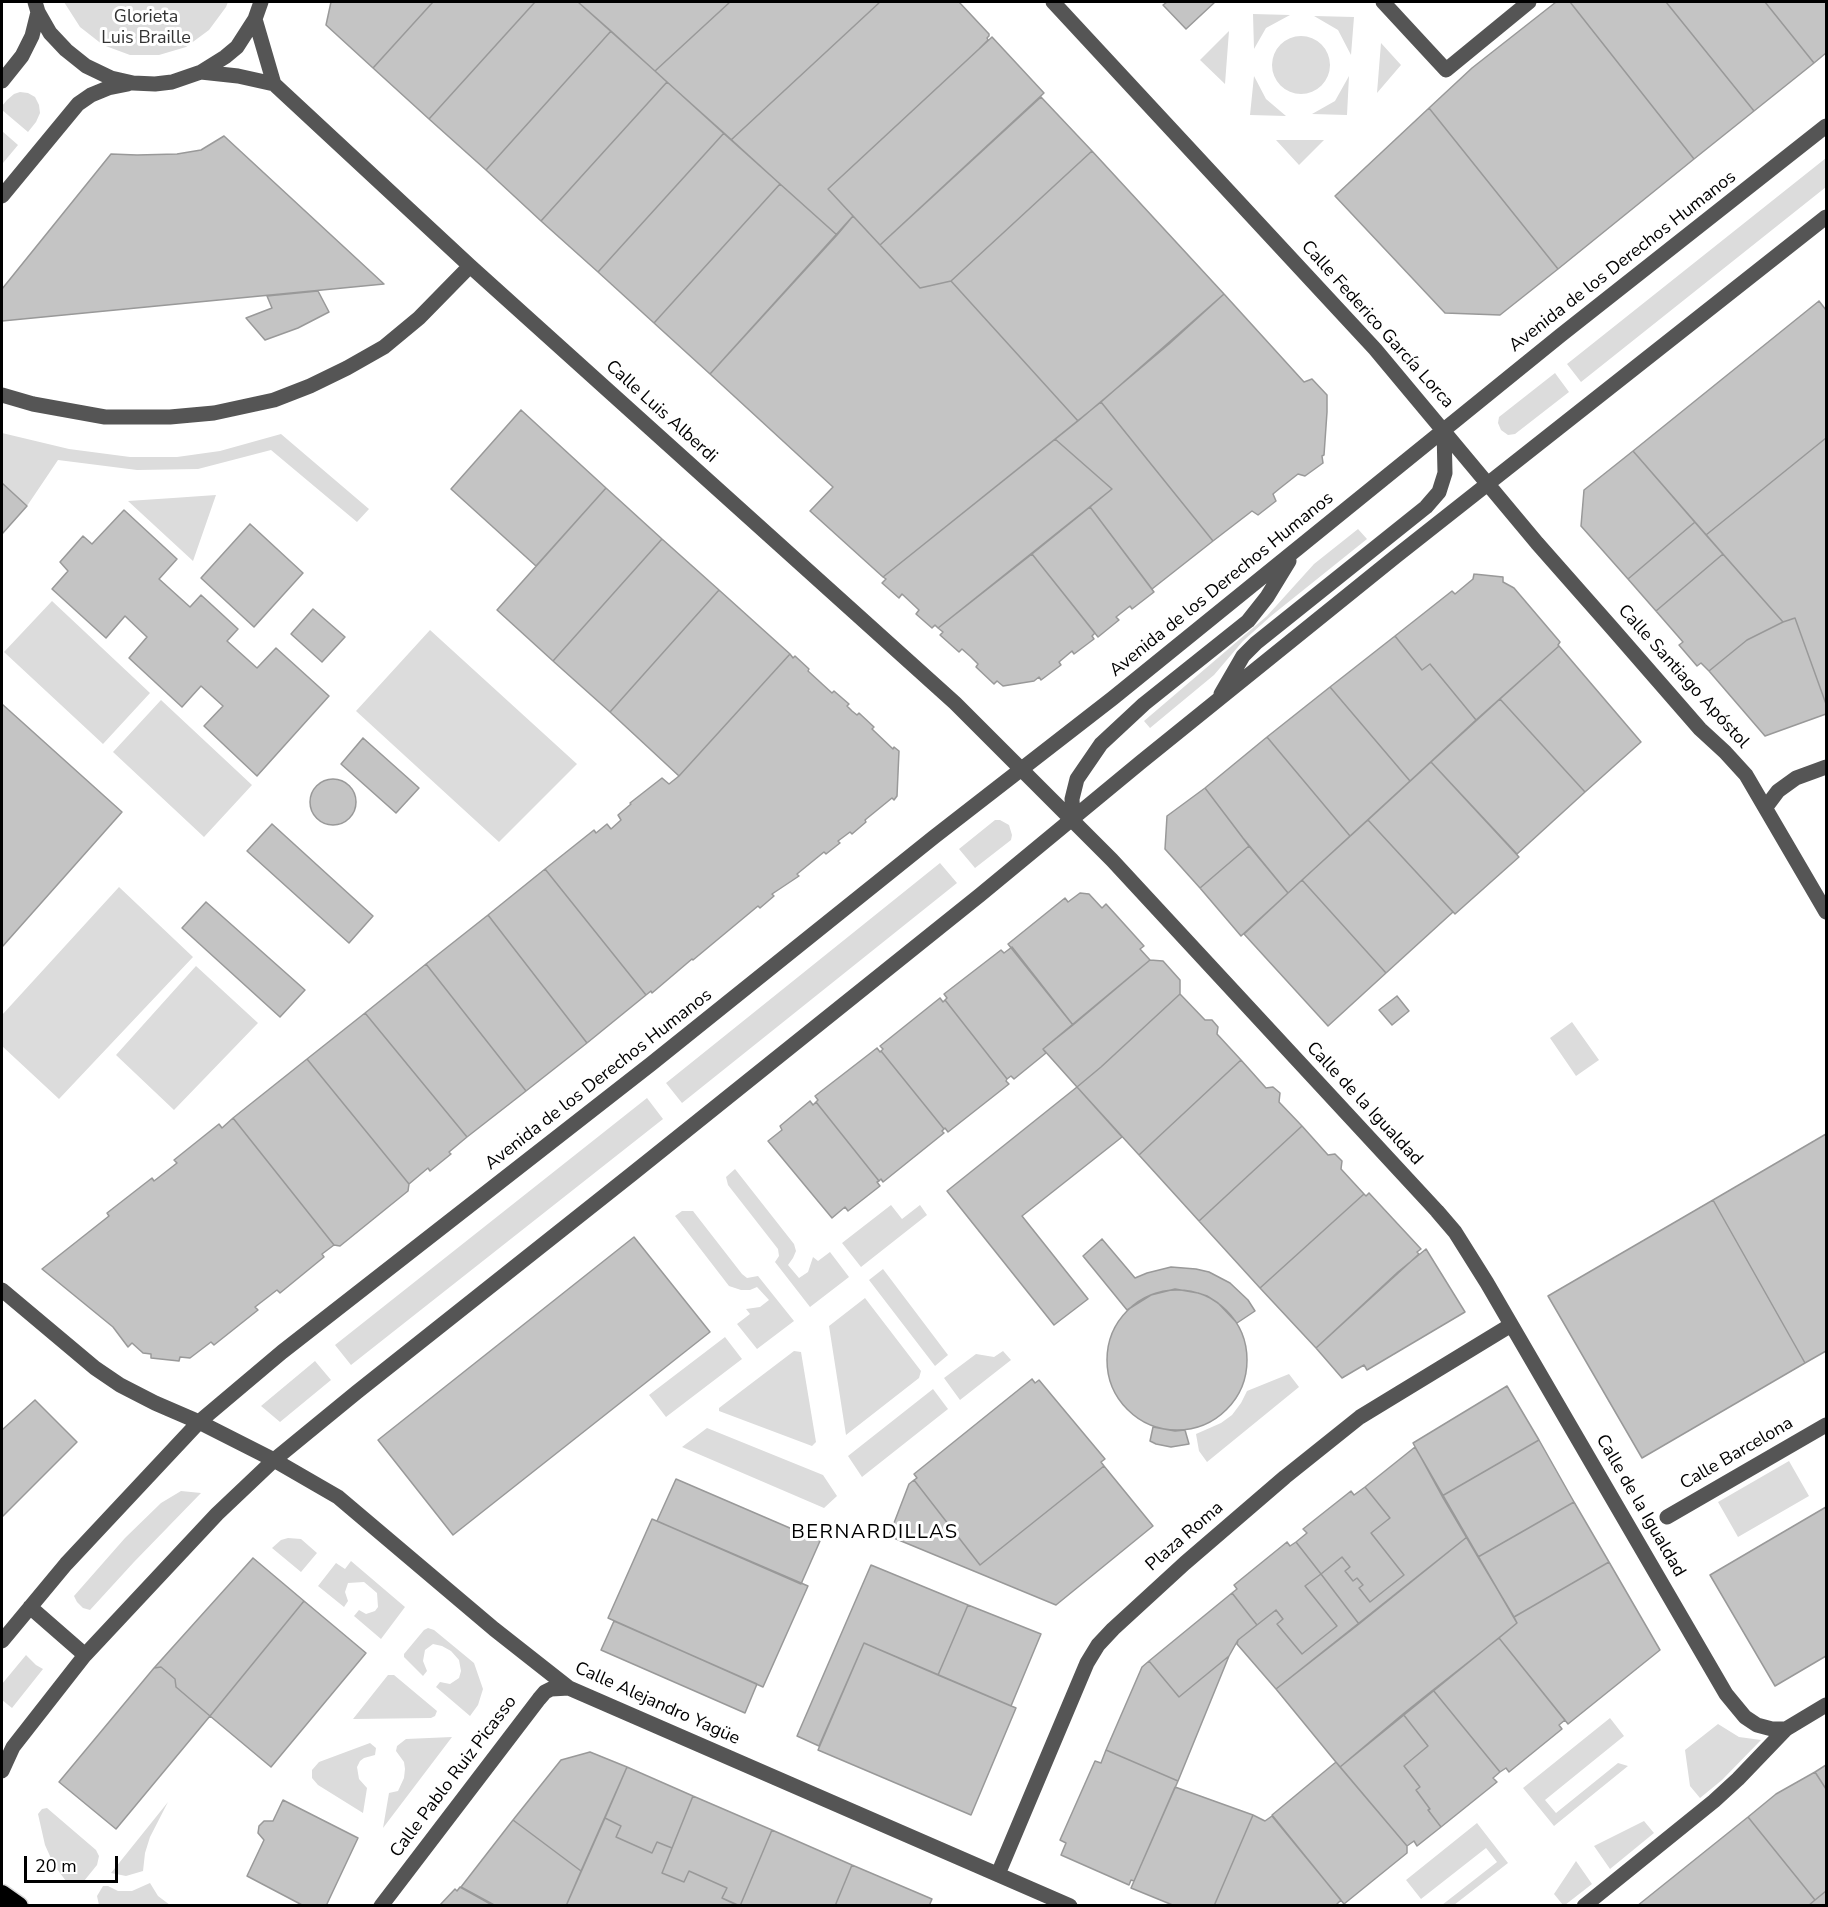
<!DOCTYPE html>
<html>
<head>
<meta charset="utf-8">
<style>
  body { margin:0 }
  #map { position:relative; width:1828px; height:1907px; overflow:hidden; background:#fff; font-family:"Nunito Sans",sans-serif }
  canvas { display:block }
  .frame { position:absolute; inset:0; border:3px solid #000; pointer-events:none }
  .scale { position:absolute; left:24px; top:1856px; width:94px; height:27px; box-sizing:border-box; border:3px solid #000; border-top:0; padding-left:8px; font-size:18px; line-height:21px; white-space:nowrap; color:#000; -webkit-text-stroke:4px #fff; paint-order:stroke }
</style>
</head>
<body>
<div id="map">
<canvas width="1828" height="1907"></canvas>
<div class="frame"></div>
<div class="scale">20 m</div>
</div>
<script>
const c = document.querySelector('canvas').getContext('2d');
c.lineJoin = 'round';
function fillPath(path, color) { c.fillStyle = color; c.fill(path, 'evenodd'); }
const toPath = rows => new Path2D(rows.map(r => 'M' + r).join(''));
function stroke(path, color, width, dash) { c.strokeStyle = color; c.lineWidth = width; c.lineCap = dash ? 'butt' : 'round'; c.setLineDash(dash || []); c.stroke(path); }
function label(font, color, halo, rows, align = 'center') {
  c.font = font + ' "Nunito Sans",sans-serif'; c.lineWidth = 6; c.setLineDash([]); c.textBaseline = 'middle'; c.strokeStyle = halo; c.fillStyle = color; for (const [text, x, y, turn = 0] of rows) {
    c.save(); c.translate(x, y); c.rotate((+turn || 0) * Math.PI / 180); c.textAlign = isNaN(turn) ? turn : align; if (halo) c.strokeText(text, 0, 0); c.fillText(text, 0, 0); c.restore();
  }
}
fillPath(toPath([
  [64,2,228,2,226,7,209,30,186,47,159,55,130,55,103,45,80,27],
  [1253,14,1290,15,1266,28,1254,49],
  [1314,16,1354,17,1351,55,1338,30],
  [1229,31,1225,84,1200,60],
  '1272 65a29 29 0 1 1 58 0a29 29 0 1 1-58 0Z',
  [1381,43,1401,65,1377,93],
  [1254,76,1266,99,1286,116,1250,115],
  [1349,76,1347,115,1312,114,1335,101],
  [20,92,28,93,35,97,39,105,40,113,36,122,28,132,2,110,2,106,7,100,14,94],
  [2,131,18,145,3,163,2,157],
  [1276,140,1324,140,1299,165],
  [1826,158,1826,187,1581,382,1567,364],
  [1555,373,1569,392,1515,434,1508,435,1501,430,1498,423,1499,417],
  [2,433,69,449,130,457,177,457,220,451,281,434,369,509,357,522,271,450,198,469,137,470,58,460,27,506,2,483],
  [216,495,193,561,128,501,173,498],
  [1358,529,1367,539,1271,616,1243,641,1214,675,1150,728,1144,721,1267,616,1314,564],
  [52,601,150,693,103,744,4,652],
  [430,630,577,764,499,842,356,711],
  [161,700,252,785,204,837,113,752],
  [995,820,1000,820,1009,825,1012,835,1011,840,975,868,959,849],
  [940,863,957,883,682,1103,666,1083],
  [119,887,193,957,59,1099,2,1046,2,1015],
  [196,966,258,1023,174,1110,116,1055],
  [1572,1022,1599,1060,1576,1076,1550,1038],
  [647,1098,663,1119,351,1365,335,1345],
  [735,1169,794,1244,796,1251,793,1258,788,1265,799,1278,808,1272,813,1257,818,1261,830,1252,849,1277,810,1307,775,1262,779,1256,778,1249,728,1185,726,1177],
  [891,1205,902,1219,920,1205,927,1215,861,1267,842,1243],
  [682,1211,693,1211,742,1274,747,1278,758,1276,794,1321,757,1349,737,1324,750,1314,746,1309,760,1307,769,1300,757,1287,750,1290,741,1290,729,1286,675,1216],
  [883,1269,948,1355,935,1366,869,1280],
  [865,1298,921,1371,919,1378,846,1435,829,1326],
  [725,1337,742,1359,666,1417,649,1395],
  [794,1351,801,1352,816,1442,812,1446,719,1411,719,1408],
  [1003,1351,1011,1360,960,1400,944,1378,976,1354,994,1357],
  [315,1361,331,1380,280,1422,261,1406],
  [1289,1374,1299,1387,1207,1462,1199,1451,1196,1434,1221,1423,1232,1415,1241,1403,1247,1391],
  [933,1389,948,1409,862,1477,848,1456],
  [707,1428,823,1475,837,1496,824,1508,682,1447],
  [1789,1461,1809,1496,1738,1537,1718,1502],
  [181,1491,201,1493,134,1562,90,1610,83,1608,77,1602,74,1596,125,1538,161,1503],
  [288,1538,301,1539,317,1553,301,1572,272,1548,281,1540],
  [351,1561,405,1607,381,1639,354,1616,359,1610,366,1614,375,1611,378,1607,377,1593,370,1587,364,1582,348,1583,345,1592,348,1601,344,1607,318,1586,336,1563,345,1569],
  [428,1628,434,1630,474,1663,483,1689,478,1705,470,1716,436,1687,440,1682,450,1684,459,1678,461,1671,459,1660,451,1651,442,1646,433,1644,425,1650,423,1661,427,1671,423,1676,404,1657,404,1654,424,1630],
  [26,1655,36,1665,43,1669,12,1708,2,1700,2,1684],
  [388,1675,394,1675,437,1711,435,1716,431,1718,353,1719],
  [1610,1718,1624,1736,1545,1800,1556,1813,1618,1763,1628,1766,1554,1826,1523,1788],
  [1718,1724,1739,1737,1761,1740,1722,1780,1700,1798,1690,1786,1685,1750],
  [452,1737,383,1828,389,1793,398,1791,404,1778,405,1769,404,1762,396,1751,397,1746,406,1739],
  [370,1743,376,1748,375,1755,364,1758,360,1761,357,1767,359,1779,367,1788,363,1813,318,1785,312,1778,312,1770,319,1762],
  [168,1802,150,1837,145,1853,143,1871,126,1876,111,1873],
  [47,1808,96,1850,99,1856,97,1865,84,1881,74,1883,66,1881,54,1865,45,1845,38,1814,42,1809],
  [1644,1821,1654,1833,1610,1869,1594,1846],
  [1477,1823,1508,1863,1454,1905,1442,1905,1497,1862,1486,1848,1421,1899,1406,1880],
  [1576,1861,1592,1884,1565,1905,1563,1905,1554,1894],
  [150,1883,158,1896,170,1905,99,1905,97,1896,103,1886,108,1886,118,1891,132,1891]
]), '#dcdcdc');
const building = toPath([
  [331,2,433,2,373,68,326,25,331,2],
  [433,2,535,2,429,119,373,68,433,2],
  [535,2,578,2,611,31,486,170,429,119,535,2],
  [578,2,730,2,655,71,578,2],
  [730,2,880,2,731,140,655,71,730,2],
  [880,2,959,2,989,34,989,36,987,38,988,40,979,49,828,189,853,216,837,235,731,140,880,2],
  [1167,2,1215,2,1186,29,1163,5,1167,2],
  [1556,2,1570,2,1694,159,1558,269,1429,108,1472,68,1556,2],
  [1570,2,1666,2,1754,111,1694,159,1570,2],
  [1666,2,1765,2,1814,63,1754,111,1666,2],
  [1765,2,1826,2,1826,53,1814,63,1765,2],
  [611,31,667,82,541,221,486,170,611,31],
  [992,37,1044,93,880,245,828,189,992,37],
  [667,82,724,133,598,272,541,221,667,82],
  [1041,97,1092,151,951,281,920,288,880,245,1041,97],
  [1429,108,1558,269,1500,315,1445,313,1335,196,1429,108],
  [724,133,780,184,654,323,598,272,724,133],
  [224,136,384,284,2,321,2,289,111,154,137,155,177,154,201,150,224,136],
  [1092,151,1224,294,1169,344,1078,421,951,281,1092,151],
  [780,184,837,235,710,374,654,323,780,184],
  [853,216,920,288,951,281,1078,421,883,577,810,511,833,487,710,374,853,216],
  [318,291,329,312,298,328,265,340,246,318,272,308,267,296,318,291],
  [1224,294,1304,382,1312,379,1327,395,1327,412,1324,455,1322,456,1323,463,1305,476,1298,474,1279,489,1273,494,1276,501,1258,515,1252,511,1213,541,1101,402,1224,294],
  [1819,301,1826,310,1826,438,1706,535,1633,451,1819,301],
  [1101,402,1213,541,1152,589,1090,507,1112,489,1055,439,1101,402],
  [521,410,606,488,536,566,451,489,521,410],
  [1826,438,1826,704,1795,618,1783,622,1706,535,1826,438],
  [1055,439,1112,489,938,628,935,625,932,628,916,614,919,610,902,594,899,598,882,583,886,579,883,577,1055,439],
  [1633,451,1695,522,1628,579,1581,526,1584,490,1633,451],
  [2,483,27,506,2,534,2,483],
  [606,488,662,539,553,661,497,610,606,488],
  [1090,507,1154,592,1132,609,1130,606,1116,617,1119,620,1098,637,1032,554,1090,507],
  [124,510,177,559,159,579,190,607,201,595,238,629,227,641,257,668,276,648,329,696,257,776,204,726,223,706,201,686,182,707,129,658,147,637,125,616,106,638,52,589,68,571,60,562,83,536,92,544,124,510],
  [1695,522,1723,554,1656,611,1628,579,1695,522],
  [250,524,303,573,254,627,201,578,250,524],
  [662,539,719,590,610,712,553,661,662,539],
  [1032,554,1095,633,1092,636,1094,639,1074,654,1072,651,1059,662,1061,665,1041,680,1039,677,1034,681,1003,686,997,681,994,684,976,667,978,664,971,657,962,649,959,652,940,635,943,632,938,628,1032,554],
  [1723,554,1783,622,1747,640,1709,671,1701,663,1697,666,1679,645,1683,642,1656,611,1723,554],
  [1474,574,1503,577,1503,582,1514,588,1560,642,1558,645,1559,646,1476,720,1430,664,1422,670,1395,636,1452,591,1455,594,1473,579,1474,574],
  [719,590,790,654,679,776,610,712,719,590],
  [313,609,345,637,322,662,291,634,313,609],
  [1795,618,1826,704,1826,714,1765,736,1709,671,1747,640,1783,622,1795,618],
  [1395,636,1422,670,1430,664,1476,720,1410,781,1330,687,1395,636],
  [1559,646,1641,742,1585,792,1500,699,1559,646],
  [790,654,793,658,795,656,809,669,808,671,832,693,834,691,849,704,847,706,852,711,857,715,859,713,874,727,872,729,893,749,894,747,899,751,897,796,894,800,892,798,865,820,866,822,852,834,850,832,838,841,840,843,826,854,824,852,797,874,799,876,772,894,774,896,760,908,758,906,693,960,692,959,652,993,651,991,646,995,545,869,594,830,596,833,607,824,611,829,621,820,618,815,631,804,630,803,662,778,669,784,679,776,790,654],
  [1330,687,1410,781,1350,836,1267,737,1330,687],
  [1500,699,1585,792,1517,854,1431,762,1500,699],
  [2,704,122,812,2,947,2,704],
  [1267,737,1350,836,1288,893,1243,838,1205,788,1267,737],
  [363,738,419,788,396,813,341,764,363,738],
  [1431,762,1519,857,1455,914,1368,820,1431,762],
  '310 802a23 23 0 1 1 46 0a23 23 0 1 1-46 0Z',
  [1205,788,1249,846,1200,888,1165,849,1167,816,1205,788],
  [1368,820,1453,912,1386,973,1302,880,1368,820],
  [272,824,373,916,349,943,247,851,272,824],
  [1249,846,1288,893,1241,936,1200,888,1249,846],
  [545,869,646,995,587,1043,488,915,545,869],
  [1302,880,1386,973,1328,1026,1244,934,1302,880],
  [1080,893,1089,894,1102,908,1106,904,1144,946,1140,949,1150,960,1073,1025,1008,944,1065,898,1068,902,1080,893],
  [206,902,305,990,280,1017,182,928,206,902],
  [488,915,587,1043,526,1091,426,964,488,915],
  [1012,947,1073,1025,1043,1049,1046,1053,1014,1079,1011,1076,1007,1079,945,1000,947,998,944,994,1001,950,1004,953,1012,947],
  [1150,960,1163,961,1180,980,1180,994,1101,1067,1077,1087,1043,1049,1150,960],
  [426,964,526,1091,467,1137,365,1013,426,964],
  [1180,994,1205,1020,1212,1020,1218,1027,1217,1034,1241,1060,1139,1155,1077,1087,1101,1067,1180,994],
  [1397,996,1409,1011,1392,1025,1379,1010,1397,996],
  [940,998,943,1002,945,1000,1007,1079,1006,1081,1009,1084,948,1132,945,1128,944,1129,881,1051,883,1049,880,1046,940,998],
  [365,1013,467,1137,449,1152,451,1154,430,1171,428,1168,409,1184,307,1059,365,1013],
  [877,1048,880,1052,881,1051,944,1129,942,1131,944,1133,883,1182,881,1179,879,1181,816,1102,818,1100,815,1096,877,1048],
  [307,1059,409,1184,408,1191,340,1246,334,1245,233,1118,307,1059],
  [1241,1060,1266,1088,1273,1087,1280,1093,1279,1102,1302,1126,1199,1221,1139,1155,1241,1060],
  [1077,1087,1122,1137,1022,1216,1088,1299,1054,1325,947,1191,1077,1087],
  [810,1101,813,1105,816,1102,879,1181,877,1182,880,1186,848,1211,845,1207,832,1218,768,1141,782,1130,780,1126,810,1101],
  [233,1118,334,1245,322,1254,324,1257,280,1293,277,1290,255,1307,258,1310,214,1345,211,1342,190,1358,180,1357,179,1361,151,1358,151,1354,143,1353,132,1343,128,1347,113,1327,42,1269,109,1216,107,1213,152,1178,154,1181,177,1163,174,1160,219,1124,222,1128,233,1118],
  [1302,1126,1328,1155,1335,1154,1342,1161,1341,1169,1364,1194,1260,1288,1199,1221,1302,1126],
  [1826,1134,1826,1351,1805,1363,1713,1200,1826,1134],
  [1369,1193,1421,1249,1417,1252,1419,1254,1316,1348,1260,1288,1364,1194,1366,1196,1369,1193],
  [1713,1200,1805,1363,1642,1458,1548,1296,1713,1200],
  [634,1237,710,1332,453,1535,378,1440,634,1237],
  [1102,1239,1135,1278,1147,1273,1171,1267,1196,1269,1209,1272,1230,1283,1248,1300,1255,1311,1237,1323,1218,1303,1207,1296,1198,1293,1175,1289,1151,1295,1127,1310,1083,1256,1102,1239],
  [1426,1249,1465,1312,1367,1370,1364,1365,1342,1378,1316,1348,1398,1272,1426,1249],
  '1107 1360a70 70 0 1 1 140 0a70 70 0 1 1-140 0Z',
  [1032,1379,1035,1383,1039,1380,1105,1459,1101,1462,1104,1466,980,1565,914,1480,917,1478,914,1474,1032,1379],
  [1507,1386,1539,1440,1442,1496,1413,1443,1507,1386],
  [35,1400,77,1442,2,1517,2,1430,35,1400],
  [1153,1427,1175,1431,1185,1430,1189,1444,1171,1447,1156,1444,1150,1441,1153,1427],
  [1539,1440,1574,1502,1478,1557,1442,1496,1539,1440],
  [1415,1447,1467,1537,1359,1624,1321,1574,1342,1557,1350,1567,1345,1571,1353,1581,1357,1578,1363,1585,1359,1588,1370,1602,1404,1575,1371,1533,1390,1518,1365,1487,1415,1447],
  [1104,1466,1153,1526,1056,1605,889,1536,909,1484,914,1480,980,1565,1104,1466],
  [676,1479,820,1541,801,1584,657,1521,676,1479],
  [1365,1487,1390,1518,1371,1533,1404,1575,1370,1602,1359,1588,1363,1585,1357,1578,1353,1581,1345,1571,1350,1567,1342,1557,1321,1574,1296,1542,1307,1533,1303,1529,1351,1491,1354,1495,1365,1487],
  [1574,1502,1609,1562,1514,1617,1478,1557,1574,1502],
  [1826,1507,1826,1656,1775,1686,1710,1575,1826,1507],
  [652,1519,808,1586,763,1687,608,1618,652,1519],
  [1467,1537,1517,1623,1340,1767,1276,1689,1467,1537],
  [1287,1542,1290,1546,1296,1542,1321,1574,1305,1586,1337,1626,1302,1654,1277,1624,1283,1619,1276,1610,1257,1625,1232,1593,1237,1589,1234,1585,1287,1542],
  [253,1558,304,1601,210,1716,176,1687,175,1679,161,1667,154,1668,253,1558],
  [1609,1562,1660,1650,1568,1724,1499,1638,1517,1623,1514,1617,1609,1562],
  [871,1565,968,1605,938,1675,864,1643,819,1746,797,1736,871,1565],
  [1321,1574,1359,1624,1276,1689,1237,1644,1238,1640,1276,1610,1283,1619,1277,1624,1302,1654,1337,1626,1305,1586,1321,1574],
  [1232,1593,1257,1625,1238,1640,1229,1656,1179,1697,1149,1661,1232,1593],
  [304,1601,366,1653,271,1767,210,1716,304,1601],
  [968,1605,1041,1634,1011,1706,938,1675,968,1605],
  [614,1621,757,1684,745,1713,601,1650,614,1621],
  [1499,1638,1565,1720,1559,1725,1562,1729,1509,1772,1506,1768,1500,1772,1433,1690,1499,1638],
  [864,1643,1016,1708,971,1815,818,1750,864,1643],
  [1229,1656,1178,1781,1106,1750,1142,1667,1149,1661,1179,1697,1229,1656],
  [161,1667,175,1679,176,1687,210,1716,116,1829,59,1782,154,1668,161,1667],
  [1433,1690,1500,1772,1493,1778,1497,1782,1441,1827,1428,1810,1430,1809,1416,1790,1420,1787,1404,1766,1428,1746,1403,1714,1433,1690],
  [1403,1714,1428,1746,1404,1766,1420,1787,1416,1790,1430,1809,1428,1810,1441,1827,1417,1846,1414,1841,1407,1846,1340,1767,1403,1714],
  [1106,1750,1178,1781,1134,1881,1131,1880,1129,1885,1061,1855,1066,1843,1060,1840,1095,1761,1101,1763,1106,1750],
  [590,1752,627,1767,581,1871,513,1820,561,1760,590,1752],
  [1336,1762,1407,1846,1407,1853,1344,1904,1272,1815,1336,1762],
  [1826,1765,1826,1789,1815,1772,1826,1765],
  [627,1767,693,1796,672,1848,657,1842,652,1853,616,1837,621,1826,605,1818,627,1767],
  [1815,1772,1826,1789,1826,1891,1815,1900,1748,1817,1776,1794,1815,1772],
  [1175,1787,1253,1815,1214,1906,1175,1906,1131,1888,1175,1787],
  [693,1796,772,1830,740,1906,722,1898,727,1888,689,1871,684,1882,662,1873,693,1796],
  [283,1800,358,1838,326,1906,304,1906,247,1876,264,1840,258,1833,259,1826,264,1821,273,1821,283,1800],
  [1253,1815,1265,1821,1272,1816,1341,1900,1335,1906,1214,1906,1253,1815],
  [1748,1817,1815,1900,1808,1906,1637,1906,1748,1817],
  [605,1818,621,1826,616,1837,652,1853,657,1842,672,1848,662,1873,684,1882,689,1871,727,1888,722,1898,739,1906,566,1906,605,1818],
  [513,1820,581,1871,566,1906,496,1906,461,1887,513,1820],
  [772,1830,852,1865,835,1906,740,1906,772,1830],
  [852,1865,932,1899,929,1906,835,1906,852,1865],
  [460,1887,494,1906,439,1906,455,1889,457,1891,460,1887],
  [1826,1891,1826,1906,1808,1906,1815,1900,1826,1891]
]);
fillPath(building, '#c4c4c4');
stroke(building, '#999', 1.5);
const highway = toPath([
  [2,1894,19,1906]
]);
stroke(highway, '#dbdbdb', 21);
stroke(toPath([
  [35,2,38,12,50,33,66,50,86,66,111,78,133,83,155,84,172,82,201,72,225,57,237,47,255,19,261,2],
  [1053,2,1375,349,1537,543,1612,628,1700,729,1725,752,1746,775,1826,912],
  [1383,2,1446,70,1529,2],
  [255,19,274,84,470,266,955,703,1112,860,1437,1211,1455,1232,1487,1283,1726,1694,1745,1717,1757,1725,1772,1729,1786,1729],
  [201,72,238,76,274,84],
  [2,81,22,56,32,36,38,12],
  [2,196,78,104,91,95,108,88,128,84],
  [2,395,33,404,105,417,170,417,214,413,274,400,310,386,347,368,384,347,419,318,470,266],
  [1221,694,1243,656,1256,643,1426,507,1439,492,1445,473,1444,430],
  [1766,807,1778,791,1796,778,1826,767],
  [1073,820,1072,799,1077,779,1101,744,1144,704,1248,621,1267,597,1289,561],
  [2,1290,95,1368,120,1385,155,1403,199,1422,274,1460,338,1497,494,1629,569,1688,1070,1906],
  [1667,1517,1826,1425],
  [30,1607,85,1655],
  [2,1641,66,1564,199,1422,282,1352,651,1064,934,837,1113,698,1561,335,1826,126],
  [2,1771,13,1747,85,1655,217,1514,274,1460,357,1392,632,1174,980,895,1141,762,1395,557,1826,217],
  [998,1874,1087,1663,1098,1645,1113,1629,1185,1563,1285,1477,1360,1417,1511,1325],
  [381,1906,539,1699,545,1692,551,1689,569,1688],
  [1584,1906,1714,1801,1738,1779,1786,1729,1826,1705]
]), '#555', 15);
stroke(highway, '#000', 18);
label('18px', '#333', '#fff', [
  ["Glorieta",146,18],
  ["Luis Braille",146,39]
]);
label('18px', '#000', '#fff', [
  ["Avenida de los Derechos Humanos",1623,262,-38],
  ["Calle Federico García Lorca",1377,325,48],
  ["Calle Luis Alberdi",661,412,42],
  ["Avenida de los Derechos Humanos",1222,585,-39],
  ["Calle Santiago Apóstol",1683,677,48],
  ["Avenida de los Derechos Humanos",599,1080,-38],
  ["Calle de la Igualdad",1364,1104,47],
  ["Calle Barcelona",1737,1454,-30],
  ["Calle de la Igualdad",1640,1506,60],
  ["Plaza Roma",1185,1537,-41],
  ["Calle Alejandro Yagüe",657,1704,24],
  ["Calle Pablo Ruiz Picasso",454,1777,-53]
]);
c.letterSpacing = '1.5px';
label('20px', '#000', '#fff', [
  ["BERNARDILLAS",875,1533]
]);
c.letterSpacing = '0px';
</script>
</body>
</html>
